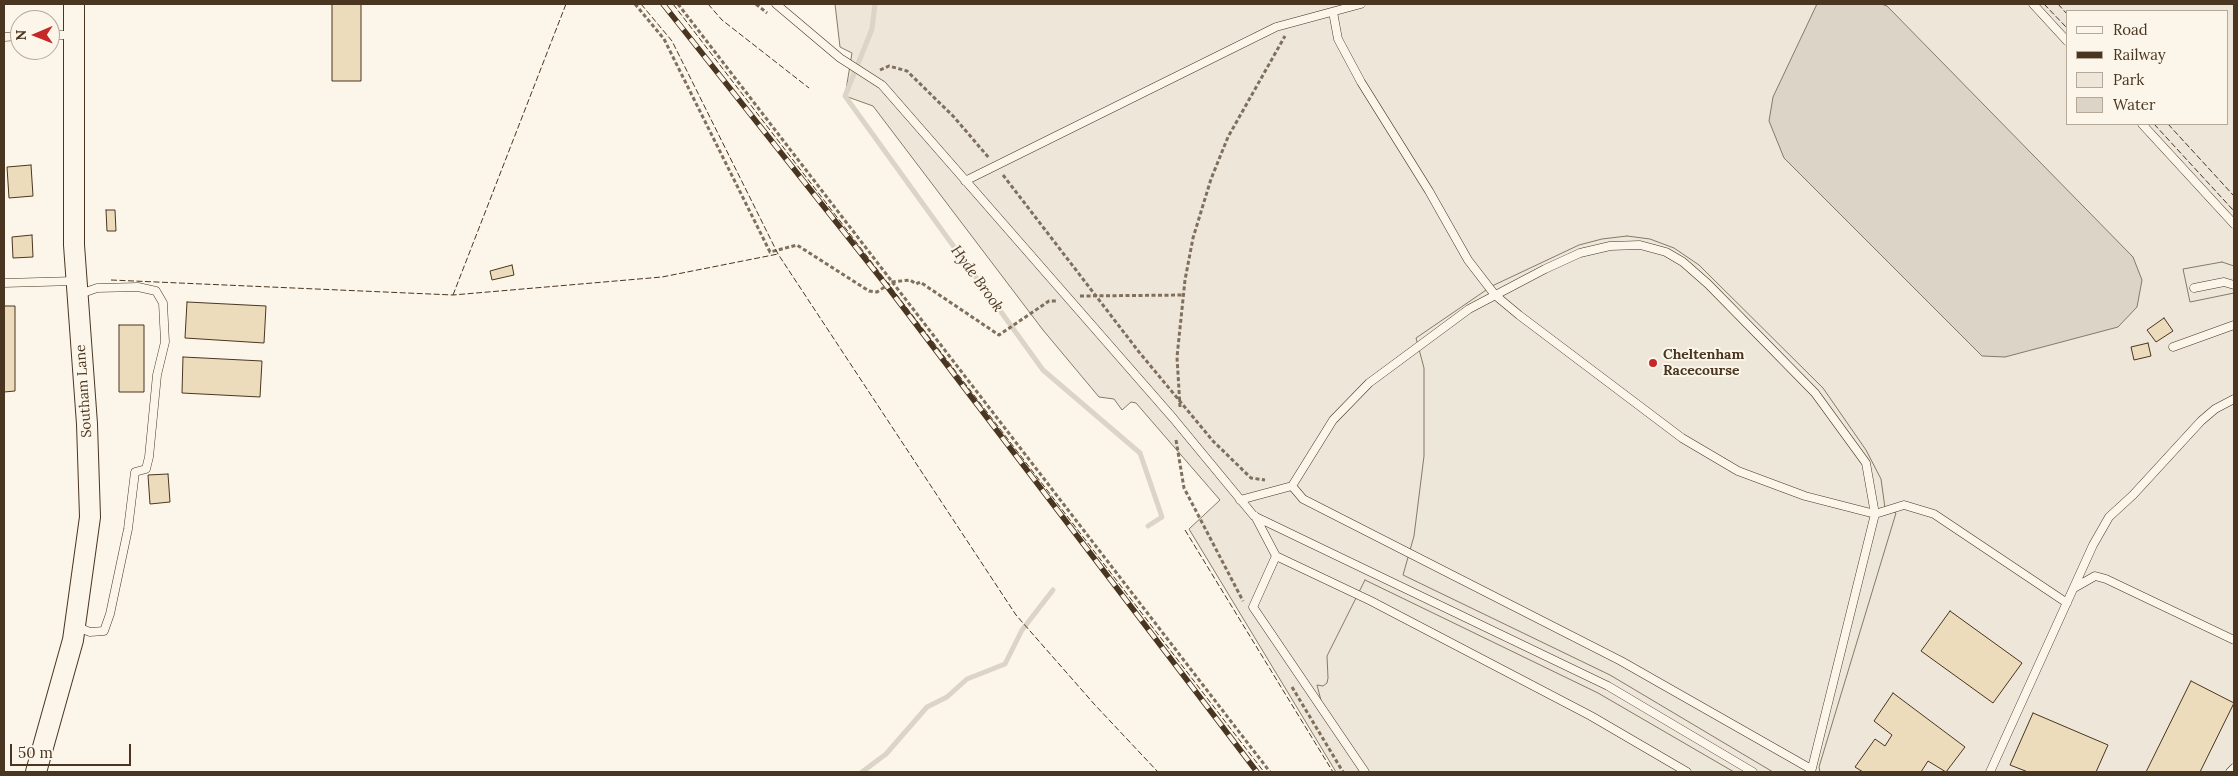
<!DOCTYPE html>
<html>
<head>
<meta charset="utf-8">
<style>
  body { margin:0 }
  #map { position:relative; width:2238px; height:776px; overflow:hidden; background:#fbf6e9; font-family:Lora,serif }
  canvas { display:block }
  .frame { position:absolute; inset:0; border:5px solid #4a3520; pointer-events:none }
  .legend { position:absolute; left:2066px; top:10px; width:162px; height:115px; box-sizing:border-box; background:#fbf6e9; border:1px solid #b4a999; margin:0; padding:6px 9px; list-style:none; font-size:15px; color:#4a3520 }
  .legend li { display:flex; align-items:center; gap:10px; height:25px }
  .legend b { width:25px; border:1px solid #b4a999 }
  .north { position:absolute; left:10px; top:10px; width:50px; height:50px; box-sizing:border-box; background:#fbf6e9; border:1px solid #b4a999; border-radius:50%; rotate:269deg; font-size:14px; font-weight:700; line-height:20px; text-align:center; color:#4a3520 }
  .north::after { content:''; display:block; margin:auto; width:18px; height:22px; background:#c62828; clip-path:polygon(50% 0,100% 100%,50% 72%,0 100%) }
  .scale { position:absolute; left:10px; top:744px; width:121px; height:22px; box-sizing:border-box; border:2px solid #4a3520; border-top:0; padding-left:6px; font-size:15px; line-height:18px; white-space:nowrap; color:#4a3520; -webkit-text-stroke:4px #fbf6e9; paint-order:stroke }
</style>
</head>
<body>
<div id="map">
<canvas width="2238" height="776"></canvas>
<div class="frame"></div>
<ul class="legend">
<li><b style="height:6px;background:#fbf6e9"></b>Road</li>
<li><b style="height:6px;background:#4a3520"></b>Railway</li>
<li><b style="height:14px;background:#ede6d9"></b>Park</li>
<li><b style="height:14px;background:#dcd4c6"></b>Water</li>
</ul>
<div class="north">N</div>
<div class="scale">50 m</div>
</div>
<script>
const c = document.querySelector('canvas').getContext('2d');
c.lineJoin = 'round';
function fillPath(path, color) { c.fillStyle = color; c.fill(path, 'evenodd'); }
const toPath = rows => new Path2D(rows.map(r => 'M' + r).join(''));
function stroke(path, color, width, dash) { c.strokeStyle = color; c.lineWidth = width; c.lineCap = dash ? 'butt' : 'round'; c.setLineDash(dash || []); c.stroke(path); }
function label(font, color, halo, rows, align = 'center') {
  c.font = font + ' Lora,serif'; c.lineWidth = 4; c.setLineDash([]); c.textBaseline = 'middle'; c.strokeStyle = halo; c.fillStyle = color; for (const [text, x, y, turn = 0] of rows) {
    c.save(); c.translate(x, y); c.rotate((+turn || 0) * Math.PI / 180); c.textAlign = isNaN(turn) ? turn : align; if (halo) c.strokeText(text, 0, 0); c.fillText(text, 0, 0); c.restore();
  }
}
const green = toPath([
  [835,4,2234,4,2234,772,1336,772,1189,529,1220,500,1136,403,1131,402,1122,410,1114,399,1099,397,1043,330,873,106,845,96,852,53,840,47,835,4],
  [2067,11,2227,11,2227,124,2067,124,2067,11]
]);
fillPath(green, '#ede6d9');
stroke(green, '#887966', 1);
const parking = toPath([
  [1627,236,1650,239,1674,248,1699,265,1823,388,1866,450,1881,479,1885,508,1896,513,1819,767,1820,772,1773,772,1610,675,1403,575,1414,536,1424,456,1424,368,1416,338,1492,286,1579,245,1602,239,1627,236],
  [2222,262,2234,266,2234,293,2190,302,2183,269,2222,262],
  [1365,580,1598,693,1734,772,1365,772,1324,712,1317,685,1323,686,1327,683,1328,678,1327,656,1365,580]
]);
fillPath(parking, '#ede7d9');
stroke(parking, '#887966', 1);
const water = toPath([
  [1817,4,1881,4,1887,6,2133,257,2142,280,2137,307,2118,327,2005,357,1982,356,1784,158,1769,121,1773,97,1817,4]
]);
fillPath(water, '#dcd4c6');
stroke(water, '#887966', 1);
stroke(toPath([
  [875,4,872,29,845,96,1043,370,1140,453,1162,517,1148,526],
  [862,772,886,754,927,707,947,697,967,679,1005,664,1022,630,1053,590]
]), '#dcd4c6', 5);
const building = toPath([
  [332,4,361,4,361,81,332,81,332,4],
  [31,165,33,196,9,198,7,167,31,165],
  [106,210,115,210,116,231,107,231,106,210],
  [32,235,33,257,13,258,12,237,32,235],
  [512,265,514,275,492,280,490,271,512,265],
  [187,302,266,306,264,343,185,338,187,302],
  [4,306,15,306,15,391,4,392,4,306],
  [2164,318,2173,331,2156,342,2147,330,2164,318],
  [119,325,144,325,144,392,119,392,119,325],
  [2148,343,2151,356,2134,360,2131,347,2148,343],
  [183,357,262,361,260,397,182,393,183,357],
  [168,474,170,502,150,504,148,475,168,474],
  [1950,611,2022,663,1993,703,1921,651,1950,611],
  [2191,681,2234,703,2200,772,2146,772,2191,681],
  [1893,693,1965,747,1946,772,1928,761,1921,772,1863,772,1855,767,1875,739,1885,746,1892,735,1874,721,1893,693],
  [2033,713,2108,745,2096,772,2028,772,2010,765,2033,713]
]);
fillPath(building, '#ecdcbc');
stroke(building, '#4a3520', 1);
const lane = toPath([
  [776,4,840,58,882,85,1173,418,1254,516,1608,686,1753,772],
  [2033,4,2067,41],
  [1333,12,1338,39,1361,82,1429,191,1468,260,1495,295,1519,315,1682,438,1738,471,1805,496,1875,514,1904,505,1934,514,2067,603],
  [50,35,72,35],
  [4,37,20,36],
  [2142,124,2234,224],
  [965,181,1276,27,1361,4],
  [4,283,75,281],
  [2194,288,2224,282,2234,285],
  [2173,347,2234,325],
  [1292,486,1303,499,1621,661,1811,769],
  [1240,500,1292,486,1333,420,1369,383,1469,309,1545,269,1580,253,1610,246,1640,245,1666,252,1683,262,1708,284,1815,393,1866,463,1875,514,1811,772],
  [1255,516,1276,556,1253,607,1365,772],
  [1276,556,1371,601,1591,716,1687,772],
  [2074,588,2095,576,2106,579,2234,640],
  [77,627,90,632,104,631,110,614,128,529,135,472,146,469,149,457,157,375,165,342,163,303,156,291,138,287,97,288,80,294],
  [1990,772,2093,545,2109,517,2133,495,2201,421,2215,409,2234,399],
  [2230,772,2234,768]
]);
const secondary = toPath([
  [36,772,73,640,90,517,87,424,74,245,74,4]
]);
stroke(lane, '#4a3520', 9);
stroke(secondary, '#4a3520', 22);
stroke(toPath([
  [635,4,664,39,770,252,797,245,869,291,877,292,892,282,910,280,916,284,920,282,999,335,1049,301,1056,301],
  [678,4,1270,772],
  [756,4,767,13],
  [880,70,889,66,907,71,954,117,989,158],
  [1003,175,1139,352,1213,441,1251,478,1265,480],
  [1080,296,1184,295],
  [1180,407,1177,357,1185,280,1193,238,1211,179,1228,137,1285,36],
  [1176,440,1184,488,1243,601],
  [1292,687,1343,772]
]), '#7f6f5c', 3, [4, 2.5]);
stroke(lane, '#fbf6e9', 8);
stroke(secondary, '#fbf6e9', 20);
const rail = toPath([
  [663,4,886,285,1257,772]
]);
stroke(rail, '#4a3520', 5.5);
stroke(rail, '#fbf6e9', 4, [11]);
stroke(toPath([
  [641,4,672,41,778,254,1016,615,1095,705,1158,772],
  [673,4,1264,772],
  [708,4,722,20,809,88],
  [2044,4,2067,28],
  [2058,4,2067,14],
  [2154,124,2234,211],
  [2168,124,2234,196],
  [111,280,453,295,662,277,778,254],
  [453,295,566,4],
  [1185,530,1333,772]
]), '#4a3520', 1, [6, 2.5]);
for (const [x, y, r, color] of [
  [1653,363,5,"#c62828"]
]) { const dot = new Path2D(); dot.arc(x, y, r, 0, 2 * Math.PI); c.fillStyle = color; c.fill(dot); stroke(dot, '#fbf6e9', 2); }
label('bold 14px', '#4a3520', '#fbf6e9', [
  ["Cheltenham",1663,355],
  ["Racecourse",1663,371]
], 'left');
label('14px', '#4a3520', '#fbf6e9', [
  ["Southam Lane",84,391,-94]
]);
label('italic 15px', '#4a3520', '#fbf6e9', [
  ["Hyde Brook",977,279,54]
]);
</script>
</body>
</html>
